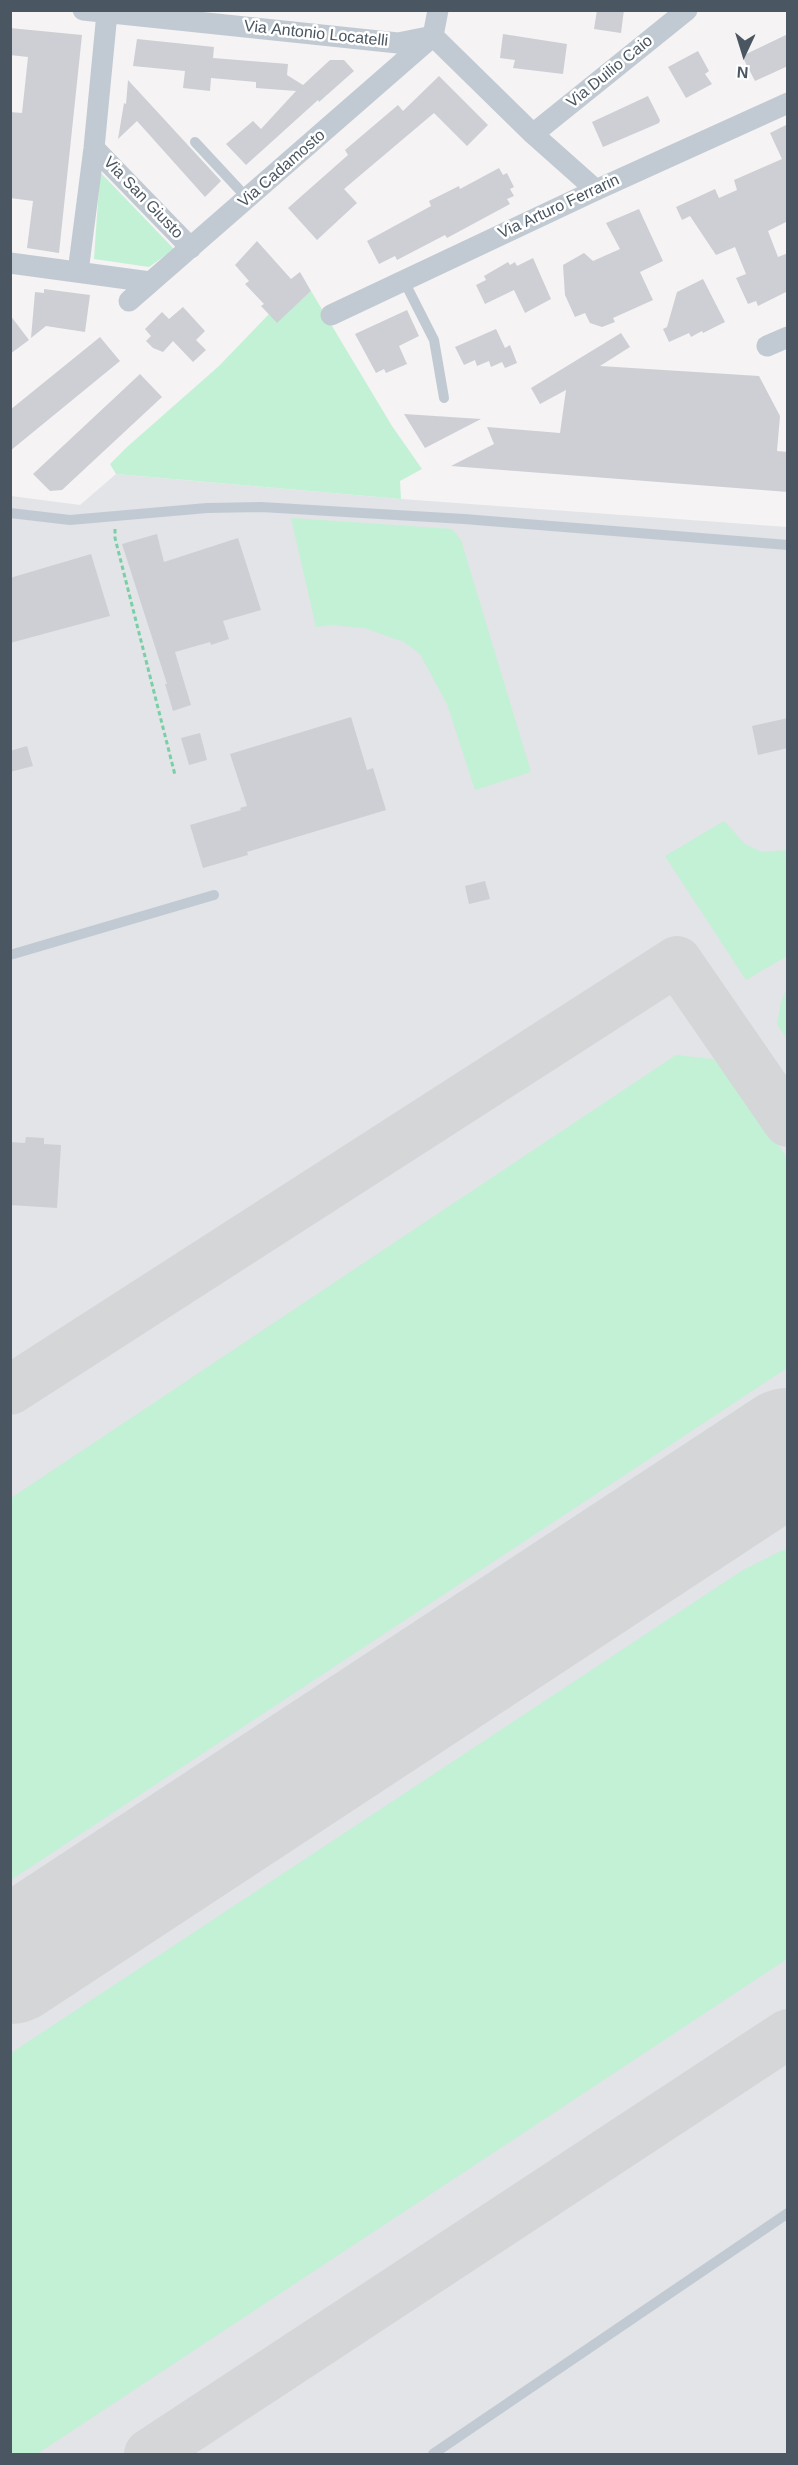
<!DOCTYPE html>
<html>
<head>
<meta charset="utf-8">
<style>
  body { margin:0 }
  #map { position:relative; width:798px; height:2465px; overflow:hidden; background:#f5f3f3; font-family:Arial,sans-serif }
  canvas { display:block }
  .frame { position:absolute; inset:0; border:12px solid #4a5661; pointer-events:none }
  .north { position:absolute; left:714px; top:24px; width:60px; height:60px; -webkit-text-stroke:4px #fff; paint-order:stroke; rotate:184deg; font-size:16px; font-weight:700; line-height:24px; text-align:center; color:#4a5661 }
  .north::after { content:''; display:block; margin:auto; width:21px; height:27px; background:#4a5661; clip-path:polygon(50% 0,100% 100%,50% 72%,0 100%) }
</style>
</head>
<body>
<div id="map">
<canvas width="798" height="2465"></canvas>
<div class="frame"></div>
<div class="north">N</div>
</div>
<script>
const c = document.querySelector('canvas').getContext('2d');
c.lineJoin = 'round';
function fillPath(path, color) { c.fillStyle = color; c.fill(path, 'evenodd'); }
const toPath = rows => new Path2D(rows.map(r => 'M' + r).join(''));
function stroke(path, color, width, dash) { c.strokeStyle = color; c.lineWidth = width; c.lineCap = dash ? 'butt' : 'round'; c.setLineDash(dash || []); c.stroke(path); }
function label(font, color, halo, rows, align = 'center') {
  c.font = font + ' Arial,sans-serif'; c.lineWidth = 5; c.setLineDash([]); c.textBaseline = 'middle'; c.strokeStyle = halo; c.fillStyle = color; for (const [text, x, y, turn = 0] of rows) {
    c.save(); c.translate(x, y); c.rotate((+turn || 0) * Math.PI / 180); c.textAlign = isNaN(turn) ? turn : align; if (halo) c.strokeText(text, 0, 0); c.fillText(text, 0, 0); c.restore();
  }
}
fillPath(toPath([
  [116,474,401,499,787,527,787,2454,11,2454,11,496,80,505]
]), '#e2e4e7');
fillPath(toPath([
  [100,172,174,249,149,267,94,259],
  [311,291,392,426,422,469,400,481,401,499,116,474,110,464,127,447,219,366,269,314,277,322],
  [291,518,452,529,461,540,531,772,475,790,447,704,420,654,404,642,364,628,332,625,316,627],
  [724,821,745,844,762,852,787,850,787,956,746,980,665,856],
  [787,988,787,1040,777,1024,781,1002],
  [676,1055,713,1059,730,1071,787,1158,787,1368,11,1880,11,1498],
  [787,1548,787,1959,37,2454,11,2454,11,2053,743,1570]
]), '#c3f1d5');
stroke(toPath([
  [10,1390,677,961,788,1122],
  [149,2454,788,2034]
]), '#d5d6d8', 50);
stroke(toPath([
  [10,1962,788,1450]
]), '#d5d6d8', 124);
fillPath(toPath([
  [597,10,624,10,621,33,594,29],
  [10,28,82,35,59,253,27,248,33,201,10,198,10,112,22,113,28,57,10,55],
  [503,34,567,44,563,74,513,68,515,60,500,58],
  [788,34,788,66,755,81,742,56],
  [137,39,214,47,213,58,288,64,287,75,303,85,330,60,344,60,354,71,319,102,318,100,246,165,226,144,253,121,261,129,296,91,256,88,256,82,211,78,210,91,183,88,185,71,133,66],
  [698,51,709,71,705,74,712,84,686,98,668,67],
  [439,76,488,125,467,146,434,113,344,189,357,203,317,240,288,208,348,155,345,150,398,105,403,111],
  [128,80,221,181,205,197,137,121,118,139,124,103,126,104],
  [648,96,660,120,659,123,603,147,592,122],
  [788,124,788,221,768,231,778,257,788,253,788,291,758,306,756,301,748,304,736,278,746,274,735,247,716,255,690,216,682,220,676,207,715,189,719,198,737,190,734,180,782,159,770,133],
  [499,168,503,175,507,173,514,187,510,189,514,196,507,199,510,204,447,238,445,235,397,260,395,256,379,264,367,241,431,206,429,201,459,186,460,189],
  [639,209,663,261,640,272,653,300,613,318,615,322,602,327,590,323,585,313,575,317,565,295,563,265,584,253,593,261,620,249,606,223],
  [257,241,291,279,300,272,311,291,277,323,261,306,264,304,245,284,249,281,235,265],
  [533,258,551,299,525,313,514,290,485,304,476,285,486,280,484,276,508,262,510,265,515,262,517,266],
  [703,279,725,322,703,333,702,331,691,337,689,333,669,342,663,329,667,327,677,292],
  [44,289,90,295,85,332,46,326,31,338,35,292,44,293],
  [183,307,205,331,196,340,206,350,193,362,173,341,163,352,153,348,146,341,151,336,145,329,162,312,169,319],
  [407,310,419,336,399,346,407,364,386,373,384,369,376,373,355,334],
  [10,315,29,340,10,354],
  [496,329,505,348,510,345,517,363,505,368,502,362,491,367,489,361,477,366,475,360,464,365,455,347],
  [621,333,630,347,600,366,759,376,780,416,777,451,788,452,788,492,451,466,494,444,487,427,560,433,566,390,540,404,531,388],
  [100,337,120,361,10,451,10,410],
  [140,374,162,397,62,490,50,491,33,474],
  [404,414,481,419,425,448],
  [157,534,164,562,238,538,261,610,223,621,229,639,211,645,210,642,175,652,191,705,173,711,165,684,167,684,122,544],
  [91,554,110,616,10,643,10,578],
  [351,717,367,770,373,768,386,810,247,852,248,855,203,868,190,825,241,810,240,808,247,806,230,754],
  [788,718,788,748,758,755,752,726],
  [200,733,207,760,189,765,181,738],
  [27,746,33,766,10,772,10,751],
  [485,881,490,899,469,904,465,886],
  [26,1137,44,1138,44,1144,61,1145,57,1208,10,1205,10,1142,25,1143]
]), '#cdcfd5');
stroke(toPath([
  [115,529,115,538,175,775]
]), '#7ad0a6', 3, [4.5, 3]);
stroke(toPath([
  [195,142,248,199],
  [404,281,434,340,444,398],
  [10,513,70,520,207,508,261,507,464,519,788,545],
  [10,955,214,895],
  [433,2454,788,2213]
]), '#c1cad2', 10);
stroke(toPath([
  [83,10,398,43,433,36],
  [433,36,533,134,596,190],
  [433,36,438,10],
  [533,134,687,10],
  [94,148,191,248],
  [10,263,150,282],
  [78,272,94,148,107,13],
  [129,301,433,36],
  [331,315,596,190,788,103],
  [767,346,788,337]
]), '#c1cad2', 21);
label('16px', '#4a5661', '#fff', [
  ["Via Antonio Locatelli",316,34,6],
  ["Via Duilio Caio",610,72,-39],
  ["Via Cadamosto",282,169,-41],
  ["Via San Giusto",143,198,46],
  ["Via Arturo Ferrarin",559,207,-25]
]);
</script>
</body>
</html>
